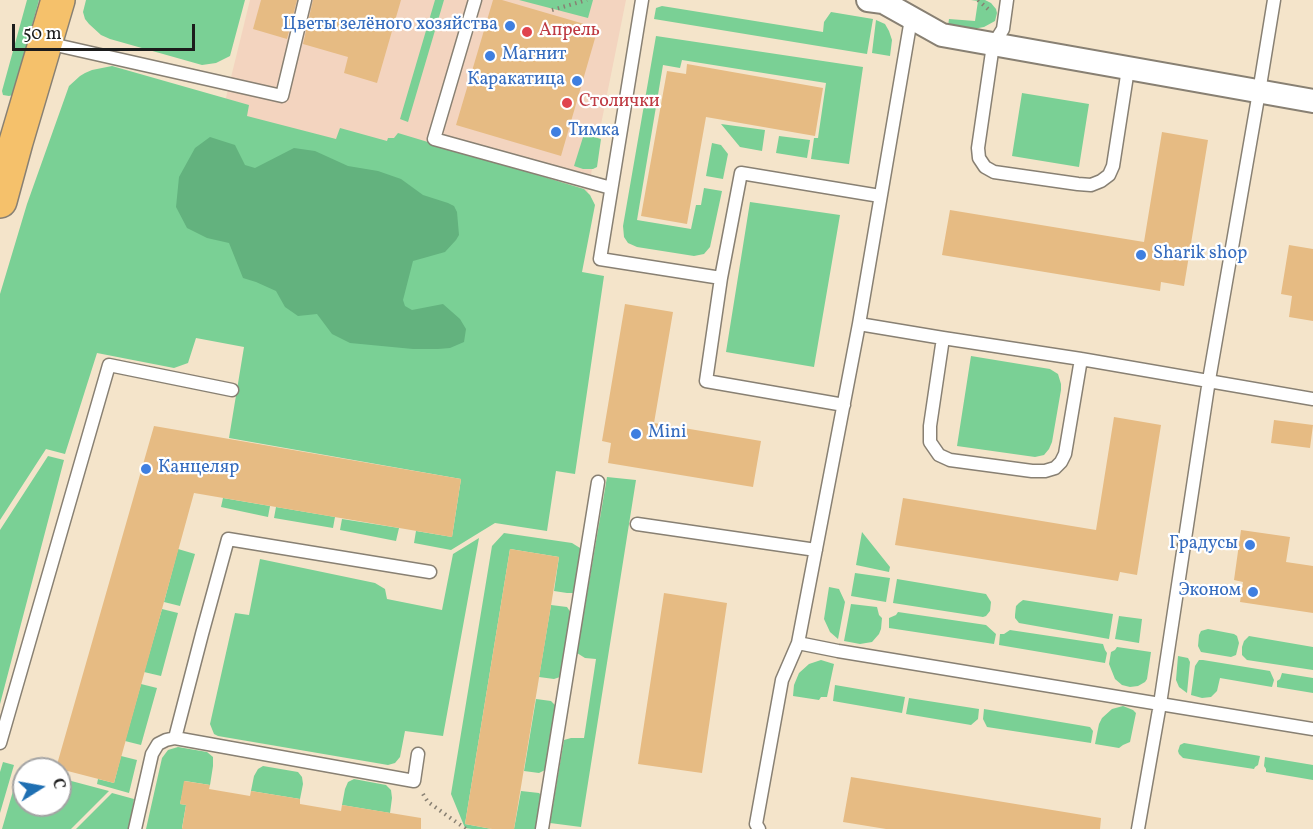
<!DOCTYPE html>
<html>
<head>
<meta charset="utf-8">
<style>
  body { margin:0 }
  #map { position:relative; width:1313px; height:829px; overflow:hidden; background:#f4e4ca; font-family:Vollkorn,serif }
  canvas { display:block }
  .north { position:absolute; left:12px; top:757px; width:60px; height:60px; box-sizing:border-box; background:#fff; border:2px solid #a4a4a4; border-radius:50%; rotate:79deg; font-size:16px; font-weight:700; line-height:24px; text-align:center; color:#1c1c1c }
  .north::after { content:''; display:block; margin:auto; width:21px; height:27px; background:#1f6fb2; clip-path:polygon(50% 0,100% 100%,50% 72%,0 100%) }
  .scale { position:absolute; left:12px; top:24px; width:183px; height:27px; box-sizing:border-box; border:3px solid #1c1c1c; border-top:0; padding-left:8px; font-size:18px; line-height:21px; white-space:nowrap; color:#1c1c1c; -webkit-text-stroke:4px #fff; paint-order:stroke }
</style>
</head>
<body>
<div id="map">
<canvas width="1313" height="829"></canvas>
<div class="north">С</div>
<div class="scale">50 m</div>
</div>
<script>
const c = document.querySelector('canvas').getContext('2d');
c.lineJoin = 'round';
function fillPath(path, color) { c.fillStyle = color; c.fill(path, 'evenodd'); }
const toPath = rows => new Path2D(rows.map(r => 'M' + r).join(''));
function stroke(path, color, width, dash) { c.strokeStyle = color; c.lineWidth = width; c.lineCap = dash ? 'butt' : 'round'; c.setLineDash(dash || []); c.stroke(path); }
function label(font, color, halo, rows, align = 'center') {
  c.font = font + ' Vollkorn,serif'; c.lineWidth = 4.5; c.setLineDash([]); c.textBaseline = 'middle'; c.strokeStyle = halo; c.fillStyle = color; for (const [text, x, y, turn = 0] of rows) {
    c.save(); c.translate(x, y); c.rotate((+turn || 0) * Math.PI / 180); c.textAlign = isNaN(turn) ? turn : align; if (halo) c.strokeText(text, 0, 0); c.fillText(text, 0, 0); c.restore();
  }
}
fillPath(toPath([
  [250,0,626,0,582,219,221,118]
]), '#f3d4bf');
fillPath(toPath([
  [27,0,39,0,13,95,9,96,3,95,2,91],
  [86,0,245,0,230,56,216,63,202,65,110,39,101,35,89,24,85,19,83,12],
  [435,0,444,0,408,122,400,119],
  [519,0,593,0,588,18],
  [971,0,985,0,991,3,996,9,997,13,995,21,984,27,973,29,948,26,949,19,975,21,978,1],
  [662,6,823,32,824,22,831,12,873,19,867,54,654,19,656,8],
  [876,20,885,24,889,31,892,40,890,56,872,53],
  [656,36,863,67,849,164,811,159,814,138,818,138,826,83,682,60,680,68,663,65,637,220,691,229,696,205,701,205,704,188,722,191,710,247,704,254,694,256,637,247,628,243,624,237,623,226],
  [112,66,249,105,247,116,336,139,340,128,387,141,388,138,394,138,398,133,584,189,590,195,595,205,582,272,604,276,575,474,556,471,547,531,495,523,451,550,414,543,416,531,452,537,461,479,229,438,244,347,196,338,188,363,174,368,97,353,65,454,46,449,0,520,0,294,27,204,69,86,80,76,85,73,92,70],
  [1022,93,1089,104,1079,167,1012,156],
  [721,124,765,130,762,151,740,147],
  [584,134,601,139,597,167,593,169,583,169,574,166],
  [779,136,810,140,807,158,776,153],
  [712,143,721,145,728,154,723,179,706,176],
  [750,202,840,215,814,367,726,352],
  [971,356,1050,369,1058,374,1061,384,1061,390,1052,442,1049,449,1044,455,1035,457,957,446],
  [48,456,64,460,0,704,0,530],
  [607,477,636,480,581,827,550,823,564,740,571,738,584,738,596,659,585,658,577,653],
  [223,498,270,506,268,517,221,507],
  [276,507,335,517,333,528,274,518],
  [342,519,399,528,396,541,340,530],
  [862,532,890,567,889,572,856,565],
  [504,533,572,543,580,548,582,558,578,588,574,593,567,593,554,591,559,557,510,549,465,824,492,829,472,829,465,828,451,794,492,546],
  [479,538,443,736,405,731,400,757,395,763,388,765,218,736,214,734,210,724,235,613,249,615,260,559,375,583,385,589,387,599,442,610,453,554],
  [178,549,195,554,180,606,164,602],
  [855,573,890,578,886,602,851,596],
  [897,579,986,594,991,602,990,611,986,616,983,617,893,603],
  [829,587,839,589,845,602,838,639,830,632,824,619],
  [1023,600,1113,614,1109,639,1019,623,1015,618,1015,615,1016,606,1019,603],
  [851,604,877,607,879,615,882,618,881,629,879,634,872,642,860,644,844,641],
  [551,605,567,607,571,613,564,671,560,677,554,679,539,677],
  [162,609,178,613,161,676,144,672],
  [898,612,986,625,996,634,994,644,889,628,889,618,896,615],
  [1119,616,1142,619,1139,643,1115,639],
  [1208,629,1234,634,1237,636,1239,643,1236,655,1231,657,1201,652,1198,646,1199,635,1201,631],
  [1010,630,1103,644,1105,650,1107,653,1105,663,999,645,1000,634,1004,634],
  [1249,636,1313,647,1313,670,1247,660,1242,655,1242,647,1244,641],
  [1117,647,1151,652,1147,679,1145,682,1138,686,1130,687,1122,685,1115,679,1109,664,1111,652,1115,650],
  [1178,656,1188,658,1190,662,1187,693,1179,687,1176,680],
  [821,660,834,664,827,697,821,697,819,700,793,696,794,685,799,673,809,664],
  [1199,660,1203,660,1270,671,1274,680,1272,687,1220,678,1217,691,1211,697,1202,698,1191,695,1195,666],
  [1282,673,1313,678,1313,693,1277,687,1277,681,1280,679],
  [141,684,157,688,141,745,125,741],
  [835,685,905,697,902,713,833,701],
  [909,698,979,709,978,719,971,725,906,714],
  [536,699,551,701,556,706,548,766,545,770,539,773,524,771],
  [1123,706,1133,710,1136,713,1130,742,1123,745,1119,748,1095,744,1099,724,1102,718,1112,709],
  [984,709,1090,727,1093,731,1091,743,987,727,983,719],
  [1184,743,1260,756,1258,765,1255,767,1254,769,1183,758,1179,754,1178,751,1180,745],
  [178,747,207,752,213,757,213,766,210,785,185,781,180,804,186,805,182,828,188,829,146,829,162,758,168,750],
  [121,756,137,760,129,793,97,784,98,779,114,783],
  [1265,757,1313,765,1313,780,1266,772,1266,769,1264,766],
  [3,762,14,765,0,813,0,772],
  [263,766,298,772,302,777,303,784,300,799,251,791,254,776,258,769],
  [20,767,26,769,24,769,24,805,60,805,60,778,109,791,71,829,2,829],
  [354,779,386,785,391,790,392,798,390,813,342,805,345,789,348,782],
  [521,791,539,793,542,796,539,829,514,829],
  [112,793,134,799,129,829,76,829]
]), '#7ad095');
fillPath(toPath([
  [210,137,235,145,245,165,255,168,294,148,315,151,348,166,378,171,401,179,423,195,448,203,454,206,457,212,459,235,456,240,445,252,413,261,403,300,405,306,412,310,443,304,460,319,466,329,464,342,450,348,438,349,413,349,350,343,332,334,317,314,298,316,285,307,276,291,256,282,243,278,229,243,207,238,187,228,176,207,179,177,195,148]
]), '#63b27e');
fillPath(toPath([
  [261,0,297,0,287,39,253,29],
  [313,0,401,0,377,83,344,73,348,57,303,44],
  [493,0,502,0,598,28,561,156,456,125],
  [687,64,823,88,815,136,706,117,687,224,641,216,667,71,686,74],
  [1162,132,1208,140,1184,286,1161,282,1160,291,942,255,950,210,1144,242],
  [1289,245,1313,249,1313,321,1289,317,1292,296,1281,294],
  [625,304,673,312,654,423,761,441,753,487,608,463,611,443,602,441],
  [1114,417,1161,425,1137,575,1120,572,1118,581,895,545,903,498,1096,530],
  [1274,420,1313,425,1310,448,1271,443],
  [154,426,461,479,452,537,194,493,114,783,56,768],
  [1241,530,1290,537,1286,562,1313,566,1313,613,1240,602,1243,582,1234,580],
  [510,549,559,557,514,829,492,829,465,824],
  [664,593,727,603,702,773,638,764],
  [851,777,1101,818,1100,829,886,829,843,822],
  [184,781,210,785,209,789,250,796,251,791,300,799,300,804,341,811,342,805,421,818,421,829,182,829,186,805,180,804]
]), '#e6bb83');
const lane = toPath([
  [475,0,434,139,611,188],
  [642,0,600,259,721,278],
  [1007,0,1003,29,993,45,978,148,979,158,985,167,994,172,1078,184,1091,185,1101,181,1109,175,1113,166,1128,69],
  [47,43,282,96,305,0],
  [859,324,943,338,1081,359,1313,399],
  [943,338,930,426,930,442,939,455,950,460,1032,471,1045,471,1055,468,1061,462,1065,454,1081,359],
  [844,405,706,381,721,278,741,173,880,196],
  [637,524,816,550],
  [798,643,838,651,1160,704,1209,380,1259,92,1274,0],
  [175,738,414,781,418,754],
  [0,743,109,365,232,390],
  [135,829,152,754,158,744,166,740,175,738,202,634,228,539,430,572],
  [542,829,598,482],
  [759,829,756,824,782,680,798,643,859,324,911,19],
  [1138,829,1160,704,1313,729]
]);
const street = toPath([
  [868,0,883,2,942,35,1313,101]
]);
const primary = toPath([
  [0,201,16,142,58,0]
]);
stroke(lane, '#888073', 15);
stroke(street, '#888073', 26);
stroke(primary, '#888073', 36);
stroke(toPath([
  [978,0,989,10],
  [552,10,587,0],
  [423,794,428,802,466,829]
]), '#888073', 4, [1.5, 4.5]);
stroke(lane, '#fff', 12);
stroke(street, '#fff', 22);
stroke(primary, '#f5c16b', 33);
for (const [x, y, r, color] of [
  [510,26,6,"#3f7fe0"],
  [527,32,6,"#e0444e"],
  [490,56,6,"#3f7fe0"],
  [577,81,6,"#3f7fe0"],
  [567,103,6,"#e0444e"],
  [556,132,6,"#3f7fe0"],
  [1141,255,6,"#3f7fe0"],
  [636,434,6,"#3f7fe0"],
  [146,469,6,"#3f7fe0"],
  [1250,545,6,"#3f7fe0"],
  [1253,592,6,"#3f7fe0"]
]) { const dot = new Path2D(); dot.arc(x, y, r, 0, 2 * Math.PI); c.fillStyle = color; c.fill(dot); stroke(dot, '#fff', 2); }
label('18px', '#366cbe', '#fff', [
  ["Цветы зелёного хозяйства",498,26,"right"],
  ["Магнит",502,56],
  ["Каракатица",565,81,"right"],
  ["Тимка",568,132],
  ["Sharik shop",1153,255],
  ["Mini",648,434],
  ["Канцеляр",158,469],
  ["Градусы",1238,545,"right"],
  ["Эконом",1241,592,"right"]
], 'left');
label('18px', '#be3a42', '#fff', [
  ["Апрель",539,32],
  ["Столички",579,103]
], 'left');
</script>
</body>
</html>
